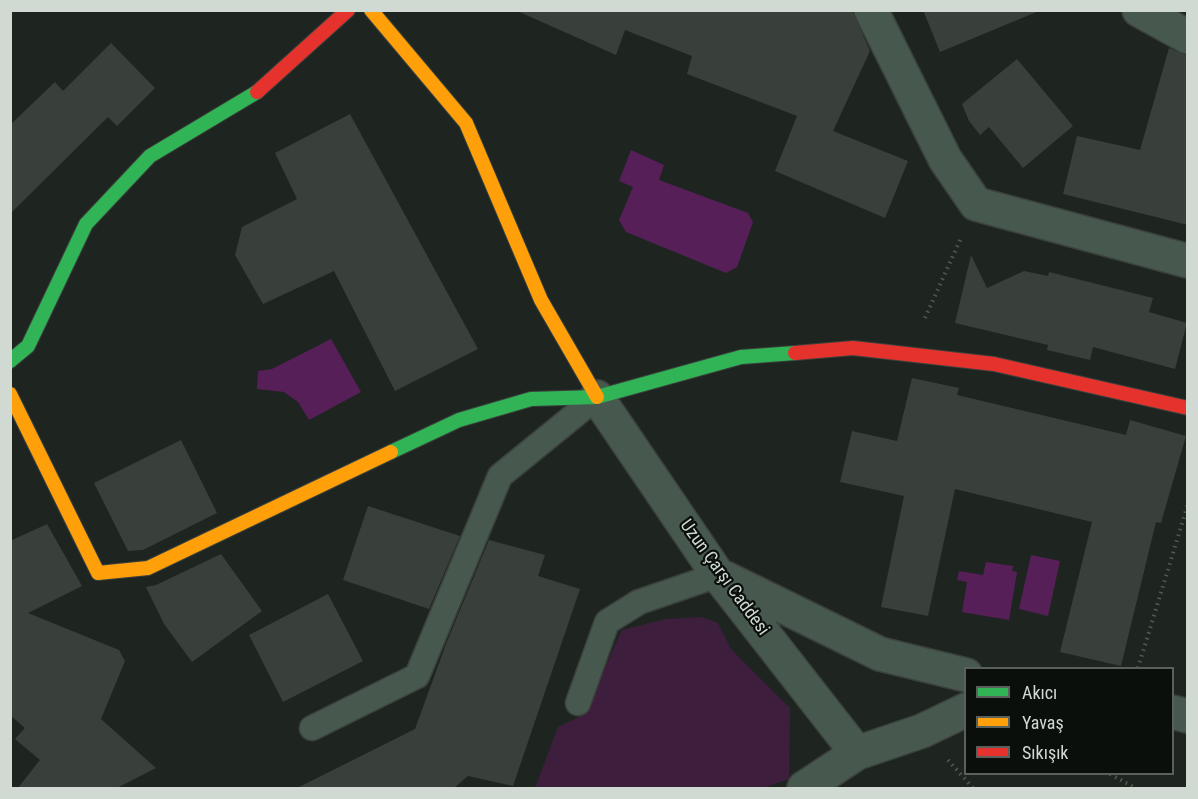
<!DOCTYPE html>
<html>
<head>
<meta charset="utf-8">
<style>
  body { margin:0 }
  #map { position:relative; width:1198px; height:799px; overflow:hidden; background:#1e2520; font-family:"Roboto Condensed",sans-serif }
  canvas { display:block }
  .frame { position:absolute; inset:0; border:12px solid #d1d9d3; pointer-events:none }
  .legend { position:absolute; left:964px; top:667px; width:210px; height:108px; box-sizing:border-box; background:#0a0f0b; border:2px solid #5a605b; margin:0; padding:8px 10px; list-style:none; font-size:18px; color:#d1d9d3 }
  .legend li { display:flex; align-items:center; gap:12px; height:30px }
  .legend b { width:30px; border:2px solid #5a605b }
</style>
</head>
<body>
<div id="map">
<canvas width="1198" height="799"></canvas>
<div class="frame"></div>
<ul class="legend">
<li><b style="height:8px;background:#30b455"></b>Akıcı</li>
<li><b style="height:8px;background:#ff9f0a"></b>Yavaş</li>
<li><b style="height:8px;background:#e5322d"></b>Sıkışık</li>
</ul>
</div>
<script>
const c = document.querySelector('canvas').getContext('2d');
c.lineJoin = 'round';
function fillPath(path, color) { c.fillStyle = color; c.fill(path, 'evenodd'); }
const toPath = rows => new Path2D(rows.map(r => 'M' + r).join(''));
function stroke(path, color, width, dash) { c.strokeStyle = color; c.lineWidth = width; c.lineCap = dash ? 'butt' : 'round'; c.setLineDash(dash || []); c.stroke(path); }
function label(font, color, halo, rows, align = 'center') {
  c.font = font + ' "Roboto Condensed",sans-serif'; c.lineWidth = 4.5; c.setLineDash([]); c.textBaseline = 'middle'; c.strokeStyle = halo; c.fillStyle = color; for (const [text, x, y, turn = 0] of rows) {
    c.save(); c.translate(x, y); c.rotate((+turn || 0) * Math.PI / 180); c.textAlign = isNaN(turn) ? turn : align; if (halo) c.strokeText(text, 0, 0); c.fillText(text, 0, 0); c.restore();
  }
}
fillPath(toPath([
  [702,617,718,623,731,649,790,708,789,779,763,788,535,788,558,727,583,715,622,630,666,619]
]), '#3d1f3d');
fillPath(toPath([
  [631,150,664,165,659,180,748,213,753,222,737,267,726,273,626,232,619,220,633,187,619,181],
  [331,339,361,392,309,420,298,402,284,392,257,389,258,371,272,369],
  [1031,555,1060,561,1048,616,1019,609],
  [986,562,1013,566,1012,571,1017,572,1009,620,962,612,967,582,957,580,959,571,983,575]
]), '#571f58');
fillPath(toPath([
  [515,10,852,10,870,51,833,131,908,161,885,218,775,171,797,116,687,74,692,56,625,30,616,55],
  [923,10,1038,10,1039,11,940,52],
  [111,43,155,88,117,126,108,117,10,214,10,125,55,82,63,91],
  [1169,48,1188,56,1188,225,1063,194,1077,136,1140,150],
  [1017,59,1073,126,1023,168,989,127,980,135,969,121,962,104],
  [350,114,478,349,395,391,334,271,263,304,235,255,242,227,297,199,275,153],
  [971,255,987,288,1024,271,1048,276,1049,272,1153,298,1149,312,1187,323,1175,369,1093,347,1090,360,1047,350,1048,345,955,323],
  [912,378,959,388,957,395,1126,435,1130,420,1186,436,1161,523,1156,522,1121,666,1060,652,1092,522,955,489,928,616,881,607,904,496,840,482,852,431,897,441],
  [181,440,217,513,143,550,128,551,94,483],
  [368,506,460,536,429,609,343,580],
  [47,524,82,586,28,613,119,650,125,661,101,719,156,768,115,789,17,789,40,760,15,739,25,728,10,715,10,541],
  [489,540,545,555,538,576,580,589,513,786,468,776,454,788,297,788,415,729,446,644],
  [221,554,262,611,192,662,164,624,146,587,156,585],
  [328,594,363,661,283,702,249,635]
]), '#393f3b');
const lane = toPath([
  [578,703,607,622,639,602,718,575],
  [312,728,417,676,500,476,597,397]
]);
const street = toPath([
  [871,10,945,159,976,204,1188,261],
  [1139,10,1188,37],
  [597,397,718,575,857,753],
  [725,578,880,654,966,675],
  [1172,712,1188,716],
  [804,788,857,753,922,731,966,710]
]);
const fast = toPath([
  [10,361,28,346,86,224,150,156,257,92],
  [391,452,459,420,531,399,597,397,741,357,795,353]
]);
const slow = toPath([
  [371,10,466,123,541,300,597,397],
  [10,394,98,573,148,568,391,452]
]);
const jam = toPath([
  [257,92,348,10],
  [795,353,853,348,994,364,1188,408]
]);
stroke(lane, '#3b413d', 27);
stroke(street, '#3b413d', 36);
stroke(fast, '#3b413d', 16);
stroke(slow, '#3b413d', 16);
stroke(jam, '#3b413d', 16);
stroke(toPath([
  [925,318,961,238],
  [1138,668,1188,504],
  [948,760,973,788],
  [1110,774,1135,788]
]), '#4e5b53', 4, [1.5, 4.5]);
stroke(lane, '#47584e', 24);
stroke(street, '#47584e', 33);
stroke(fast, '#30b455', 14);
stroke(slow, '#ff9f0a', 14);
stroke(jam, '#e5322d', 14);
label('18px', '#d1d9d3', '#0a0f0b', [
  ["Uzun Çarşı Caddesi",724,578,54]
]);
</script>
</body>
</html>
